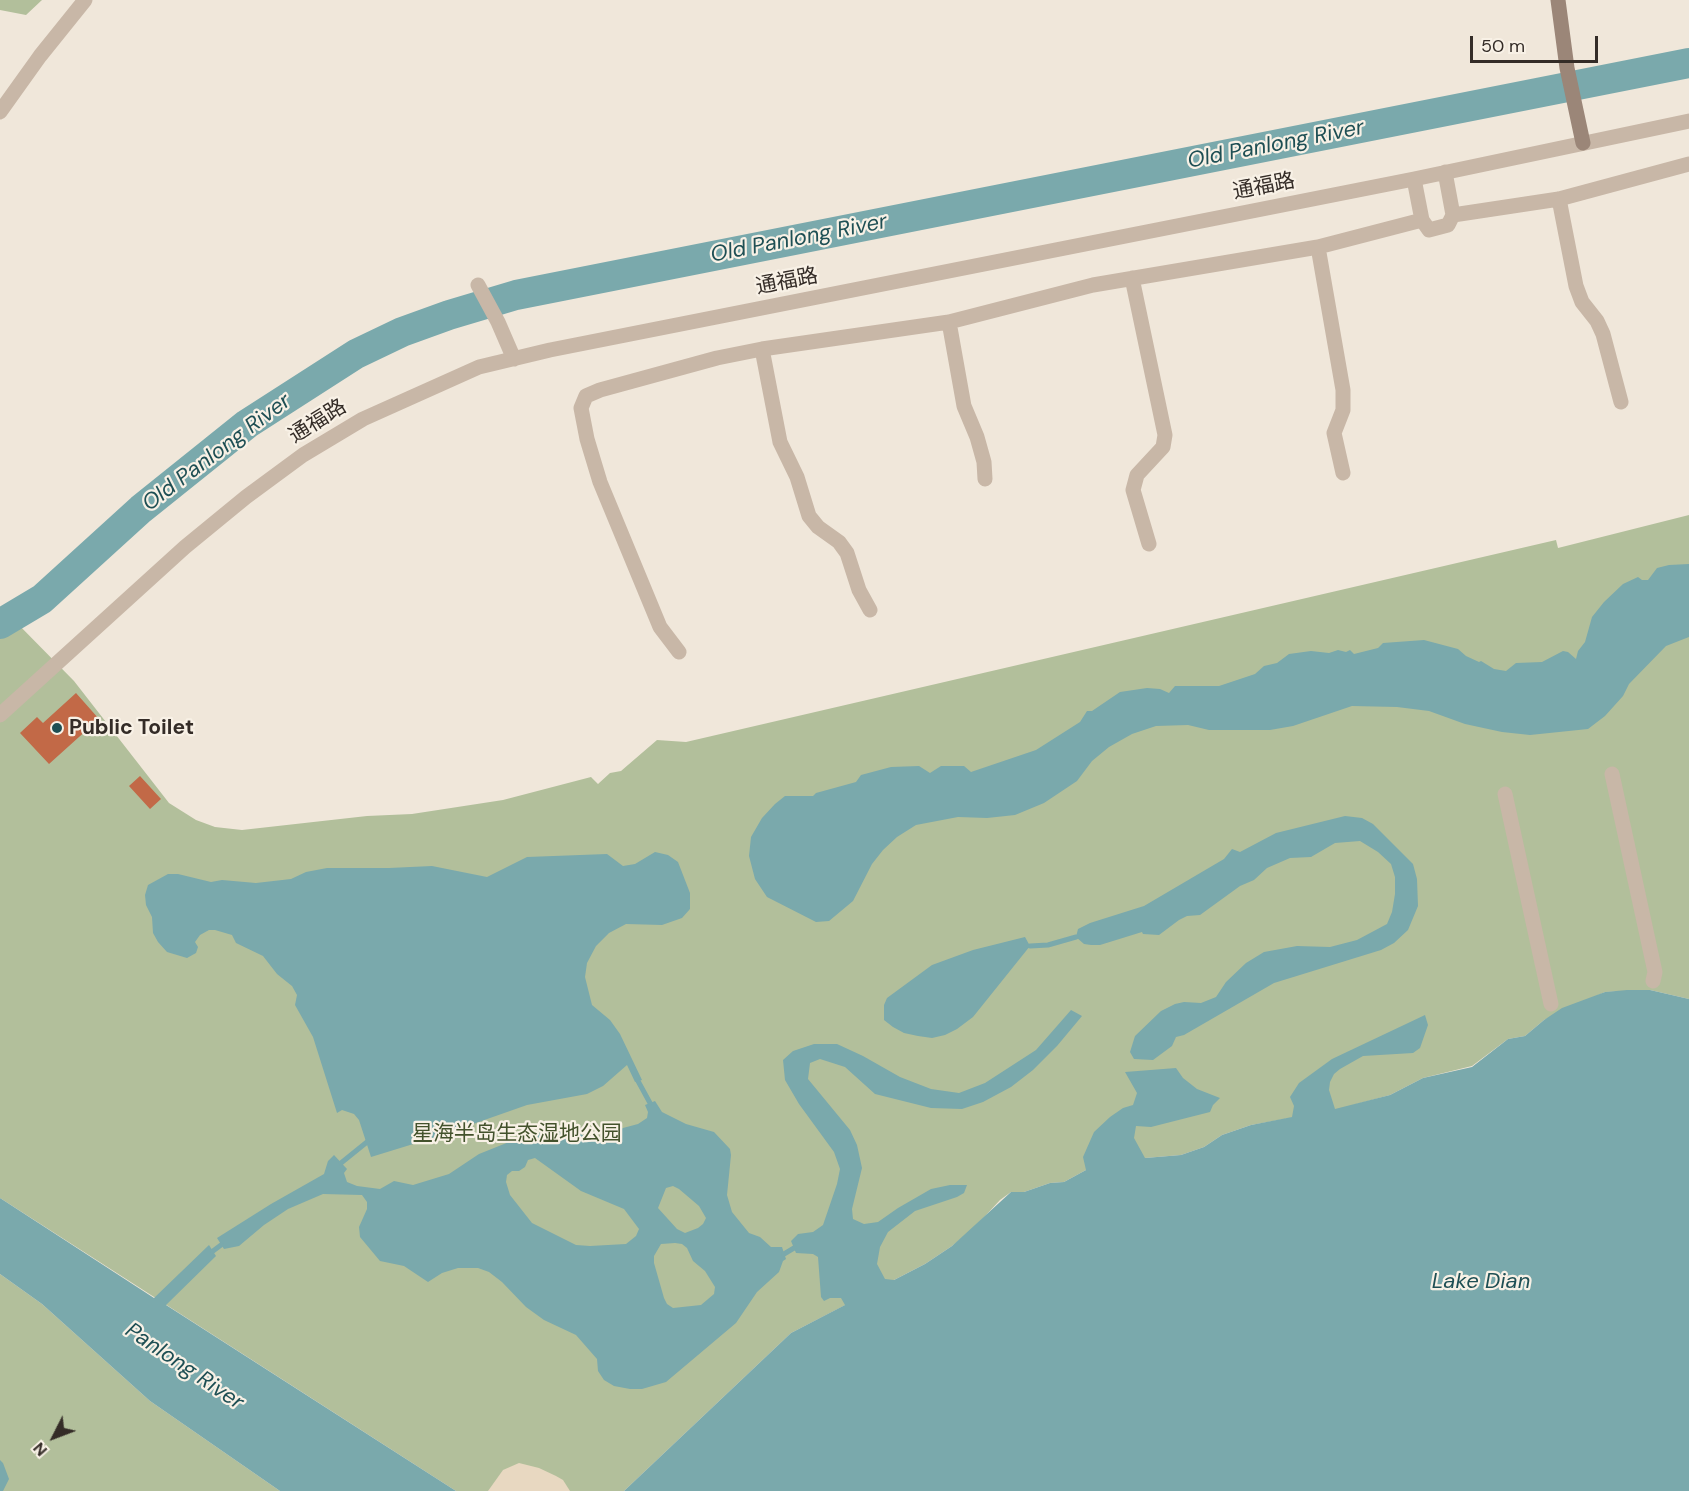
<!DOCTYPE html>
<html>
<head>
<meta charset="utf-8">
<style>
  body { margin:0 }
  #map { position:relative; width:1689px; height:1491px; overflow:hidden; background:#f0e7da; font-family:"DM Sans",sans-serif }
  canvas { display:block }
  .north { position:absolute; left:24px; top:1407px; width:60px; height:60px; -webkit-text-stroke:4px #f8f1e6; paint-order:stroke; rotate:228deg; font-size:16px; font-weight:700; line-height:24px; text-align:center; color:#342c27 }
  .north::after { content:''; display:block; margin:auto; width:21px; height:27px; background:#342c27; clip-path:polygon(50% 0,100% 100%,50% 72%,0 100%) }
  .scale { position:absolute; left:1470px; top:36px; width:128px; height:27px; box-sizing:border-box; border:3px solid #342c27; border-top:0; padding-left:8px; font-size:18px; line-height:21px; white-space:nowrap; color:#342c27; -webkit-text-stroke:4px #f8f1e6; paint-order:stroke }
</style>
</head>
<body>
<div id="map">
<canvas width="1689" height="1491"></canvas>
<div class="north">N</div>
<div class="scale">50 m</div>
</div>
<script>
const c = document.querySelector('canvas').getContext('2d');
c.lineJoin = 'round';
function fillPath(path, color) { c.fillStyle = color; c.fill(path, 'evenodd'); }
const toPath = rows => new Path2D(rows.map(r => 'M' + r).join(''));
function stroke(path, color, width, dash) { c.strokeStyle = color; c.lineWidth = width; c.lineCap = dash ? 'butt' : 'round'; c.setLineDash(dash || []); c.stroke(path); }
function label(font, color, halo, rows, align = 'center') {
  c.font = font + ' "DM Sans","Noto Sans SC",sans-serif'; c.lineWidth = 4.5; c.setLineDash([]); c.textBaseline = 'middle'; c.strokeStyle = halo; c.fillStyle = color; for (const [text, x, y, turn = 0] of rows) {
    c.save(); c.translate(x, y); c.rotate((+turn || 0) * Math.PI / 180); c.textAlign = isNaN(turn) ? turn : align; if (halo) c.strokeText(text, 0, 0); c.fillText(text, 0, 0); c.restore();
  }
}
fillPath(toPath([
  [0,0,42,0,26,15,0,10],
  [1689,515,1689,999,1650,990,1605,992,1544,1020,1525,1036,1508,1039,1472,1066,1423,1078,1390,1095,1335,1110,1251,1125,1222,1135,1204,1147,1181,1155,1145,1158,1086,1170,1064,1182,1050,1183,1024,1192,1011,1192,1000,1200,973,1229,952,1246,925,1264,791,1333,624,1491,456,1491,0,1198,0,624,11,617,74,681,169,803,196,820,215,827,242,830,367,816,412,814,503,800,591,777,598,784,610,773,621,771,657,740,686,742,1556,540,1558,548],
  [0,1274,42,1304,150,1401,280,1491,0,1491]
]), '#b2bf9b');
fillPath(toPath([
  [519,1463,539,1468,556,1476,563,1480,570,1491,488,1491,503,1470]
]), '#e8d8c1');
fillPath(toPath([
  [1689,564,1689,637,1666,646,1629,684,1623,696,1605,716,1588,729,1530,735,1502,732,1465,724,1429,711,1397,707,1352,706,1293,726,1270,730,1209,730,1188,725,1156,726,1132,734,1109,747,1092,761,1077,781,1044,803,1015,815,987,818,958,817,916,825,897,837,883,850,872,864,853,901,829,921,816,922,767,897,755,879,749,856,751,837,762,818,775,804,785,796,813,796,816,793,856,782,861,775,891,767,919,766,930,773,941,766,964,766,971,772,1036,750,1080,722,1087,711,1092,711,1120,692,1147,688,1160,689,1169,693,1175,686,1219,686,1255,674,1264,666,1277,663,1289,654,1311,651,1329,653,1338,650,1346,652,1350,650,1354,654,1378,648,1383,643,1424,640,1458,649,1466,656,1479,662,1481,661,1494,669,1506,671,1516,663,1542,662,1563,651,1568,652,1576,659,1578,651,1585,642,1592,617,1604,602,1623,584,1638,577,1642,580,1648,580,1657,568,1669,565],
  [1345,816,1362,818,1373,824,1413,864,1417,879,1418,906,1408,930,1394,943,1381,950,1274,983,1184,1035,1176,1037,1172,1046,1153,1060,1134,1059,1130,1052,1135,1036,1161,1011,1175,1004,1184,1002,1201,1003,1216,997,1226,982,1246,963,1264,952,1297,946,1330,947,1357,940,1387,924,1392,912,1395,894,1395,877,1391,864,1378,852,1360,841,1335,843,1311,857,1290,858,1267,868,1254,880,1240,886,1200,915,1187,916,1179,920,1159,935,1143,934,1142,932,1100,945,1091,945,1084,944,1076,937,1078,929,1090,923,1144,906,1224,859,1232,849,1240,852,1276,833],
  [655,852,668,855,678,862,690,893,690,909,682,918,662,925,626,924,609,933,596,946,587,963,585,977,592,1005,610,1020,620,1034,642,1080,635,1082,627,1065,603,1086,587,1094,527,1105,436,1137,371,1157,359,1120,354,1114,342,1110,337,1113,313,1037,295,1005,297,995,292,986,277,974,263,956,236,943,232,935,215,930,209,930,200,935,195,942,198,947,196,953,187,958,167,952,158,942,153,933,152,917,146,905,145,895,148,885,168,874,178,874,211,882,222,880,256,883,291,879,306,872,327,868,389,868,432,866,487,877,527,857,607,854,623,866,635,864],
  [1025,937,1030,946,973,1017,957,1029,945,1035,932,1038,918,1036,904,1033,893,1027,884,1020,884,1005,887,998,932,965,973,950],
  [1627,990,1650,990,1689,999,1689,1491,624,1491,791,1333,845,1305,841,1298,830,1298,824,1301,821,1297,818,1257,813,1254,796,1253,791,1241,798,1234,813,1232,823,1225,837,1184,840,1169,834,1152,799,1104,785,1080,783,1060,793,1051,814,1044,837,1044,863,1056,900,1077,931,1089,959,1093,985,1083,1036,1050,1071,1010,1082,1016,1057,1046,1033,1070,1011,1087,983,1102,962,1109,931,1108,875,1094,845,1067,820,1059,810,1063,808,1079,850,1130,857,1145,862,1168,852,1209,853,1219,864,1224,878,1222,898,1208,931,1189,950,1185,967,1185,964,1193,957,1197,915,1211,888,1232,880,1247,877,1264,885,1279,894,1280,925,1264,952,1246,1011,1192,1024,1192,1050,1183,1064,1182,1086,1170,1083,1157,1094,1132,1110,1117,1123,1108,1133,1105,1137,1093,1125,1072,1176,1068,1183,1078,1197,1089,1220,1098,1213,1105,1210,1112,1151,1127,1136,1126,1134,1138,1145,1158,1181,1155,1204,1147,1222,1135,1251,1125,1292,1117,1294,1106,1290,1097,1299,1083,1332,1059,1425,1015,1428,1025,1420,1048,1413,1053,1363,1056,1340,1069,1334,1074,1330,1082,1329,1090,1335,1109,1390,1095,1423,1078,1472,1067,1508,1039,1525,1036,1544,1020,1562,1008,1605,992],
  [655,1101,662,1112,686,1124,714,1132,730,1149,731,1155,727,1195,732,1212,749,1233,760,1237,771,1247,782,1247,786,1259,783,1261,779,1272,757,1292,736,1323,666,1382,642,1389,630,1389,614,1386,604,1380,598,1371,597,1359,576,1335,544,1320,526,1307,502,1282,489,1272,478,1268,458,1268,442,1273,428,1282,404,1266,380,1261,360,1237,359,1227,367,1209,367,1202,362,1195,323,1194,288,1209,264,1225,239,1246,224,1249,217,1238,271,1204,324,1174,328,1161,334,1155,347,1169,344,1173,347,1182,357,1186,380,1189,394,1181,413,1185,449,1174,479,1154,524,1136,548,1131,581,1134,588,1139,597,1139,614,1134,623,1128,638,1124,647,1118,648,1112,645,1105],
  [535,1158,581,1191,624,1209,639,1229,636,1236,626,1244,590,1246,576,1245,532,1223,510,1195,506,1182,507,1175,512,1171,519,1171,525,1167,528,1160],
  [673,1186,679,1189,699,1206,706,1218,703,1224,698,1228,685,1233,677,1229,658,1208,666,1188],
  [675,1243,682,1244,687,1248,693,1261,705,1271,715,1287,714,1294,701,1305,673,1308,667,1304,664,1298,654,1263,654,1256,661,1244],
  [0,1198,154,1298,209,1245,216,1256,166,1305,456,1491,280,1491,150,1401,42,1304,0,1274],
  [0,1460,3,1463,9,1479,3,1491,0,1491]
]), '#7aa9ac');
stroke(toPath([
  [1030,946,1048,945,1076,937],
  [638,1081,650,1103],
  [341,1163,367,1142],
  [213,1251,221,1245],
  [784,1254,794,1248]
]), '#7aa9ac', 5);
stroke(toPath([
  [0,624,42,599,141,509,247,424,356,354,402,332,449,315,516,295,1689,63]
]), '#7aa9ac', 30);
fillPath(toPath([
  [76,693,99,719,49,764,20,733,37,717,43,723],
  [140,776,161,799,150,809,129,786]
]), '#c26947');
stroke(toPath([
  [0,112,40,56,85,0],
  [1445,172,1453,215],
  [1414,179,1422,220],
  [1559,199,1576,286,1582,302,1597,321,1603,334,1621,402],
  [1318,247,1343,390,1343,410,1334,433,1343,473],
  [1132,278,1165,435,1163,447,1137,475,1133,490,1149,544],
  [478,285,498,322,514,359],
  [949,322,964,406,977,437,984,462,985,479],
  [762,349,780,442,797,477,809,516,818,527,839,542,847,553,859,590,870,610],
  [679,652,660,627,600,482,587,439,581,408,586,396,600,390,717,358,762,349,949,322,1093,285,1318,247,1422,220,1429,230,1448,225,1453,215,1559,199,1689,164],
  [0,715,185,547,246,497,303,455,363,419,479,367,550,350,1414,179,1689,121],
  [1612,774,1655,972,1653,981],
  [1505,794,1551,1004]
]), '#c8b7a7', 15);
stroke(toPath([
  [1558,0,1567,68,1583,143]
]), '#9b8678', 15);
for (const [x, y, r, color] of [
  [57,728,6,"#1e4f54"]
]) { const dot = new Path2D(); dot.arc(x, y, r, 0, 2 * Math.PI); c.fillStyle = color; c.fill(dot); stroke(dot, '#f8f1e6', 2); }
label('21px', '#342c27', '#f8f1e6', [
  ["通福路",1264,187,-11],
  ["通福路",787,282,-11],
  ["通福路",318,422,-32]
]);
label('bold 21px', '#342c27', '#f8f1e6', [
  ["Public Toilet",69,728]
], 'left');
label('21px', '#43522c', '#f8f1e6', [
  ["星海半岛生态湿地公园",517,1134]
]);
label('italic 22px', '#1e4f54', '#f8f1e6', [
  ["Old Panlong River",1276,145,-11],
  ["Old Panlong River",799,239,-11],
  ["Old Panlong River",217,453,-37],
  ["Lake Dian",1481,1282],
  ["Panlong River",184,1367,34]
]);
</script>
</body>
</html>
